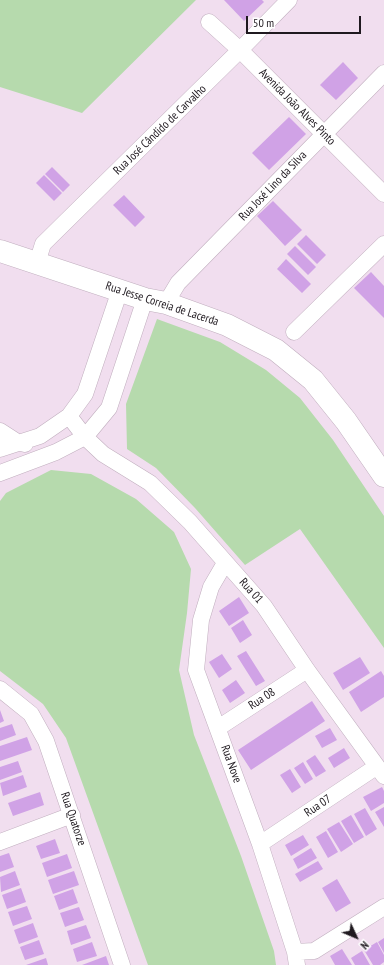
<!DOCTYPE html>
<html>
<head>
<meta charset="utf-8">
<style>
  body { margin:0 }
  #map { position:relative; width:384px; height:965px; overflow:hidden; background:#f1deef; font-family:"PT Sans Narrow",sans-serif }
  canvas { display:block }
  .north { position:absolute; left:336px; top:917px; width:40px; height:40px; -webkit-text-stroke:3px #fff; paint-order:stroke; rotate:134deg; font-size:11px; font-weight:700; line-height:16px; text-align:center; color:#1f191f }
  .north::after { content:''; display:block; margin:auto; width:14px; height:18px; background:#1f191f; clip-path:polygon(50% 0,100% 100%,50% 72%,0 100%) }
  .scale { position:absolute; left:246px; top:16px; width:115px; height:18px; box-sizing:border-box; border:2px solid #1f191f; border-top:0; padding-left:5px; font-size:12px; line-height:14px; white-space:nowrap; color:#1f191f; -webkit-text-stroke:3px #fff; paint-order:stroke }
</style>
</head>
<body>
<div id="map">
<canvas width="384" height="965"></canvas>
<div class="north">N</div>
<div class="scale">50 m</div>
</div>
<script>
const c = document.querySelector('canvas').getContext('2d');
c.lineJoin = 'round';
function fillPath(path, color) { c.fillStyle = color; c.fill(path, 'evenodd'); }
const toPath = rows => new Path2D(rows.map(r => 'M' + r).join(''));
function stroke(path, color, width, dash) { c.strokeStyle = color; c.lineWidth = width; c.lineCap = dash ? 'butt' : 'round'; c.setLineDash(dash || []); c.stroke(path); }
function label(font, color, halo, rows, align = 'center') {
  c.font = font + ' "PT Sans Narrow",sans-serif'; c.lineWidth = 3; c.setLineDash([]); c.textBaseline = 'middle'; c.strokeStyle = halo; c.fillStyle = color; for (const [text, x, y, turn = 0] of rows) {
    c.save(); c.translate(x, y); c.rotate((+turn || 0) * Math.PI / 180); c.textAlign = isNaN(turn) ? turn : align; if (halo) c.strokeText(text, 0, 0); c.fillText(text, 0, 0); c.restore();
  }
}
fillPath(toPath([
  [0,0,196,0,82,113,0,87],
  [157,319,220,342,266,370,300,398,333,440,384,516,384,648,300,529,245,565,195,508,156,468,127,449,126,404],
  [51,470,91,474,136,499,174,532,191,569,187,613,179,670,194,735,241,856,274,951,276,965,148,965,66,738,43,704,0,671,0,501,6,493]
]), '#b6daad');
fillPath(toPath([
  [224,0,262,0,264,2,244,21],
  [343,62,358,78,336,100,320,85],
  [289,117,306,134,269,170,252,153],
  [52,167,70,185,63,192,45,174],
  [44,175,62,193,54,201,36,183],
  [124,195,145,217,135,227,113,205],
  [273,201,302,230,285,246,257,216],
  [306,235,326,255,317,264,297,244],
  [295,246,316,267,308,275,287,254],
  [286,259,311,284,302,293,277,269],
  [371,272,384,286,384,318,354,288],
  [239,597,249,613,229,626,219,611],
  [243,620,252,635,240,643,231,628],
  [246,651,265,681,256,686,237,656],
  [222,654,232,669,219,678,209,662],
  [360,657,370,673,343,690,333,673],
  [381,671,384,676,384,697,361,712,349,692],
  [236,680,245,693,230,703,222,690],
  [312,701,325,721,251,770,238,750],
  [0,710,4,721,0,723],
  [12,724,16,735,0,741,0,728],
  [330,728,337,740,322,748,315,736],
  [27,737,32,750,0,761,0,746],
  [344,748,350,758,334,768,328,758],
  [315,755,326,771,316,777,306,761],
  [18,761,22,772,0,780,0,767],
  [303,762,313,779,305,784,294,768],
  [290,769,301,787,292,793,280,775],
  [23,775,27,787,3,796,0,783],
  [382,787,384,791,384,803,371,811,363,797],
  [40,792,44,805,13,816,8,803],
  [384,807,384,827,375,812],
  [365,808,377,829,366,836,354,814],
  [351,815,364,837,354,843,341,821],
  [339,822,353,844,341,852,327,829],
  [326,831,338,852,328,858,316,837],
  [303,835,309,845,291,856,285,845],
  [55,839,60,853,41,859,36,846],
  [311,848,317,858,298,869,293,859],
  [9,853,14,867,0,872,0,856],
  [67,854,72,868,47,877,42,863],
  [318,861,323,869,300,882,295,874],
  [15,871,20,885,1,892,0,877],
  [74,871,79,885,53,894,48,880],
  [337,879,351,903,336,912,322,888],
  [21,888,26,902,7,909,2,895],
  [73,889,78,903,59,910,54,896],
  [27,906,32,919,13,926,8,912],
  [79,907,84,920,65,927,60,913],
  [33,923,38,937,19,944,14,930],
  [86,925,91,938,71,945,67,931],
  [384,938,384,953,378,942],
  [39,940,44,954,25,960,20,947],
  [92,942,97,956,77,962,73,949],
  [377,942,384,955,384,962,380,965,373,965,364,950],
  [342,949,352,965,335,965,330,956],
  [362,951,370,965,355,965,351,958],
  [106,956,109,965,82,965],
  [46,958,48,965,26,965]
]), '#d0a2e6');
const minor = toPath([
  [209,22,240,50,384,194],
  [37,263,43,244,240,50,289,0],
  [166,303,178,283,384,73],
  [294,332,384,244],
  [69,416,85,437,103,454,150,483,190,522,264,606,307,670,384,776],
  [0,431,17,442,25,444],
  [0,449,40,436,69,416,85,394,120,290],
  [0,473,56,452,85,437,109,408,145,299],
  [225,563,211,587,201,620,196,670,260,844,295,952,297,965],
  [0,689,31,714,46,741,122,965],
  [218,728,307,670],
  [0,842,72,815],
  [260,844,376,767],
  [295,952,314,951,384,907]
]);
const secondary = toPath([
  [0,251,145,299,166,303,227,325,276,350,313,380,346,421,384,476]
]);
stroke(minor, '#c0aebe', 17);
stroke(secondary, '#c0aebe', 23);
stroke(minor, '#fff', 16);
stroke(secondary, '#fff', 22);
label('12px', '#1f191f', '#fff', [
  ["Avenida João Alves Pinto",297,107,45],
  ["Rua José Cândido de Carvalho",160,130,-44],
  ["Rua José Lino da Silva",273,186,-46],
  ["Rua Jesse Correia de Lacerda",162,304,18],
  ["Rua 01",251,591,48],
  ["Rua 08",262,699,-33],
  ["Rua Nove",231,764,70],
  ["Rua 07",318,806,-34],
  ["Rua Quatorze",73,819,71]
]);
</script>
</body>
</html>
